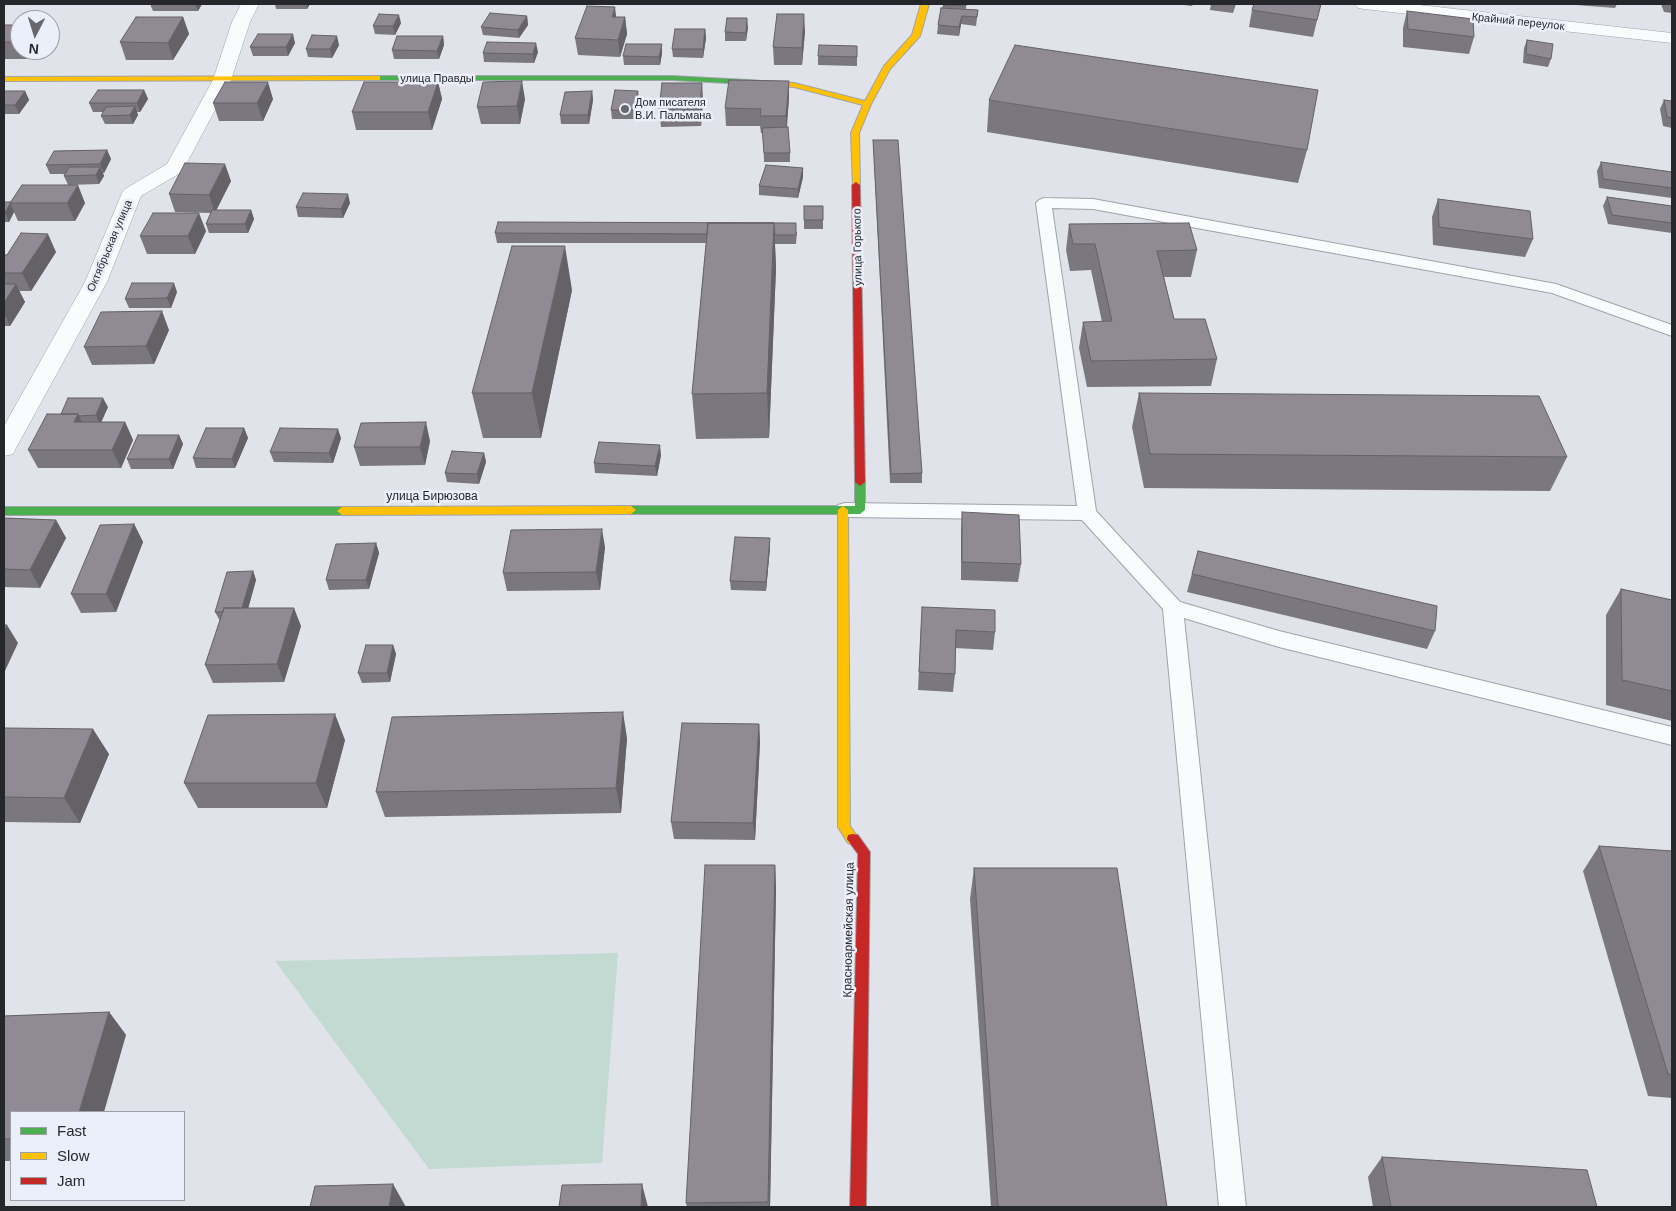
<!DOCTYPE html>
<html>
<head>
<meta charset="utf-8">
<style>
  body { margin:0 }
  #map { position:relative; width:1676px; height:1211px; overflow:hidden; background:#e0e3ea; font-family:Helvetica,sans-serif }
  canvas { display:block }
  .frame { position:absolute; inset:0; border:5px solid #26272b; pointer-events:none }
  .legend { position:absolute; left:10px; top:1111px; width:175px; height:90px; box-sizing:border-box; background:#ebeffa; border:1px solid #9c9fa7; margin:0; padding:6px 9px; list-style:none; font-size:15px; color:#26272b }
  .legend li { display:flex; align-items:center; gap:10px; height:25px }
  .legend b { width:25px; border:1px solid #9c9fa7 }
  .north { position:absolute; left:10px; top:10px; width:50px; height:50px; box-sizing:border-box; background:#ebeffa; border:1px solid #9c9fa7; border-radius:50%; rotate:185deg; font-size:14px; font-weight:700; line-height:20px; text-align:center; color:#26272b }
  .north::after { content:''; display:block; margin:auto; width:18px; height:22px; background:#67696e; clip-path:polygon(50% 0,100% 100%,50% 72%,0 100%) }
</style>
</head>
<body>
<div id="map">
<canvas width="1676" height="1211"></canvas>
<div class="frame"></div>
<ul class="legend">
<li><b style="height:6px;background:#4caf50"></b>Fast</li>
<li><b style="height:6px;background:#ffc107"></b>Slow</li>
<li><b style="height:6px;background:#c62828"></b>Jam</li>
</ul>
<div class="north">N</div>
</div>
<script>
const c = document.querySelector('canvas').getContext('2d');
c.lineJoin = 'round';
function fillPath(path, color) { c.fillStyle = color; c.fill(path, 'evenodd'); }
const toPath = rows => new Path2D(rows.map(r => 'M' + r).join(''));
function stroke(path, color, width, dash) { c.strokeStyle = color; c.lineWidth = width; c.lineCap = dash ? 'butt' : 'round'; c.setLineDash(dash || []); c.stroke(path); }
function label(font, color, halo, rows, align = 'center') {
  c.font = font + ' Helvetica,sans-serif'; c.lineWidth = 5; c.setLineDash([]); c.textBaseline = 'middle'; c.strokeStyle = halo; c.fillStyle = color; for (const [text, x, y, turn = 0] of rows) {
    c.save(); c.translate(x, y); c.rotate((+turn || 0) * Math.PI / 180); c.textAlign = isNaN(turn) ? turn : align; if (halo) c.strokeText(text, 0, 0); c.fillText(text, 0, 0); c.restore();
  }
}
fillPath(toPath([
  [618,953,602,1163,429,1169,275,961]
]), '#c3dad2');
const lane = toPath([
  [1044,198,1093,199,1556,284,1672,325,1672,336,1552,293,1093,209,1052,208,1096,511,1180,602,1279,631,1672,727,1672,745,1279,647,1184,618,1246,1207,1219,1207,1163,609,1082,520,845,517,838,515,836,510,838,505,845,503,1077,506,1036,203,1039,200,1044,198]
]);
const street = toPath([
  [241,4,259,4,250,22,231,80,182,172,141,196,107,282,16,448,13,454,4,456,4,426,85,282,122,193,125,189,167,164,213,80,232,22,241,4],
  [1355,4,1410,4,1672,33,1672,43,1364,9,1358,8,1355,4]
]);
const fast = toPath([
  [374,76,672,76,747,80,751,82,747,84,672,80,374,80,374,76],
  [860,478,865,482,865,510,860,514,631,514,626,510,631,506,855,506,855,482,860,478],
  [4,507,342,507,347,511,342,515,4,515,4,507]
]);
const slow = toPath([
  [921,4,929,4,920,36,890,69,871,104,859,133,860,185,859,187,853,187,851,133,863,105,794,87,747,84,743,82,747,80,794,83,865,101,884,66,912,35,921,4],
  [377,76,380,76,380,80,4,81,4,77,377,76],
  [631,506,636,510,631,514,342,515,337,511,342,507,631,506],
  [843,506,848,510,850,826,859,839,858,843,853,844,848,843,838,827,838,510,843,506]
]);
const jam = toPath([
  [856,182,860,185,865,482,860,486,855,482,852,185,856,182],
  [853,834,858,835,870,852,866,1207,850,1207,858,854,847,839,848,835,853,834]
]);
stroke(lane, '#a0a3a7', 2);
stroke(street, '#a0a3a7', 1);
stroke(fast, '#a0a3a7', 2);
stroke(slow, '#a0a3a7', 2);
stroke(jam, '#a0a3a7', 2);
fillPath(lane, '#fafbfc');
fillPath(street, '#fafbfc');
fillPath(fast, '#4caf50');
fillPath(slow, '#ffc107');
fillPath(jam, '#c62828');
fillPath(toPath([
  [150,4,202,4,198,11,153,11],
  [275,4,310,4,307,9,276,9],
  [966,4,966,9,978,10,976,26,961,24,959,36,937,34,938,25,943,5],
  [1176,4,1193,4,1192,6],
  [1211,4,1236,4,1233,13,1210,10],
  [1321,4,1313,37,1249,27,1252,10],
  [1576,4,1617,4,1615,8,1576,5],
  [1661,4,1672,4,1672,13,1664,12],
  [1407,11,1474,37,1469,54,1403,47,1403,28],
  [527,16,528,25,519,38,483,35,481,27],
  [183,17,189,34,173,60,126,60,120,42],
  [616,17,625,17,627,34,620,57,578,55,575,38],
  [401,23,395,35,375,34,373,26],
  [4,25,20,25,20,50,39,50,32,59,4,59],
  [748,27,746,41,725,41,725,32],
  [705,29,706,38,703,58,673,57,672,49],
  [805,31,802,65,774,65,773,47],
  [443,36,444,45,439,59,394,59,392,50],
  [1527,40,1551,59,1548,67,1523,63,1524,48],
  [295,43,288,56,253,56,250,47],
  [339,45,332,58,308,57,306,49],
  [538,52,534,63,484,62,483,53],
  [662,53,660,65,624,65,623,56],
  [857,54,857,66,818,65,818,56],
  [438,82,442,99,432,130,356,130,352,112],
  [144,90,148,99,140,112,137,112,138,115,133,124,105,124,101,116,103,112,93,112,89,103],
  [4,91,25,91,29,100,19,114,4,114],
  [592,91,593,100,589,124,561,124,560,115],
  [789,98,787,127,790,153,790,162,764,162,763,133,761,133,760,126,726,126,725,108],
  [273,99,263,121,219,121,213,103],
  [525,99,520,124,481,124,477,107],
  [639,99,635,119,612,119,611,110],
  [703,100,701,126,661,127,659,109],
  [989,100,1307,150,1298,183,987,132],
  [1664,100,1672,101,1672,128,1663,126,1660,109],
  [873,140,922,473,922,483,890,483],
  [107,150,111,159,104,173,103,173,104,176,99,184,68,185,64,176,65,174,50,174,46,165],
  [1601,162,1672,172,1672,198,1599,188,1597,171],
  [803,168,803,177,798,198,759,195,759,186],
  [231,181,216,210,251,210,254,219,248,233,209,233,206,224,211,213,175,212,169,194],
  [1607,197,1672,206,1672,233,1608,224,1603,206],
  [1438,199,1533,239,1525,257,1433,245,1432,217],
  [4,202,85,203,75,221,18,221,14,212,9,222,4,222],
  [350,203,343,218,298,217,296,207],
  [823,206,823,229,804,229,804,220],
  [1069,224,1197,250,1191,277,1164,277,1174,319,1217,359,1211,386,1087,387,1079,348,1083,322,1102,322,1091,270,1070,271,1066,250],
  [206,231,195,254,147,254,140,236],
  [797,232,796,244,775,244,776,268,769,438,696,439,692,394,706,243,497,243,495,233],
  [56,252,31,291,19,291,25,302,10,326,4,326,4,255],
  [572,290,541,438,483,438,472,393],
  [177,292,171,308,129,308,125,299],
  [169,330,154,364,92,365,84,347],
  [1139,393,1567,457,1550,491,1144,488,1132,427],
  [108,407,101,422,125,422,133,440,121,468,38,468,28,450,61,414],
  [244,428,248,438,235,468,196,468,193,458],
  [179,435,183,444,173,469,131,469,127,459],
  [341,438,333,463,274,462,270,452],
  [430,441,425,465,360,466,354,447],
  [484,453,486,462,479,484,447,482,445,473],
  [661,455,657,476,595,473,594,463],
  [962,512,1021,564,1018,582,961,580,961,531],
  [4,518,56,520,66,538,40,588,4,587],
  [134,524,143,542,116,612,81,613,71,594],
  [376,543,379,553,369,589,329,590,326,580],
  [605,547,600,590,507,591,503,573],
  [770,547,766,591,731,590,730,581],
  [1198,551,1435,631,1427,649,1187,592],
  [253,571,256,580,248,608,301,626,284,682,213,683,205,665,220,621,215,612],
  [1621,589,1672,600,1672,721,1606,705,1606,615],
  [921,625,995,632,993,650,955,648,955,674,953,692,918,690],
  [393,645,396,654,390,682,362,683,358,673],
  [759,724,760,742,755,840,674,839,671,822],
  [4,728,109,754,80,823,4,822],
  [627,738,621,813,385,817,376,792],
  [345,740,327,808,198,808,184,783],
  [1599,846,1672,851,1672,1098,1648,1096,1583,871],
  [775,865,776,889,770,1207,687,1207,686,1203],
  [974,868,1167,1207,991,1207,970,899],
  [109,1012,126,1035,11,1112,11,1161,4,1161,4,1016],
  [1382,1157,1597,1207,1373,1207,1368,1177]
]), '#7b777e');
fillPath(toPath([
  [195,4,202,4,198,11],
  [306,4,310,4,307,9],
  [615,7,617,24,612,17],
  [804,14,805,31,802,65,802,48],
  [399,15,401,23,395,35,393,26],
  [527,16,528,25,519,38,518,30],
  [962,16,961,24,959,36,959,27],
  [183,17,189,34,173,60,168,43],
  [625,17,627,34,620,57,618,40],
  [747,18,748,27,746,41,746,33],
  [705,29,706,38,703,58,703,49],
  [293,34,295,43,288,56,286,47],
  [337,36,339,45,332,58,330,49],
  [443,36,444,45,439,59,437,51],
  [536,43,538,52,534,63,533,54],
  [662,44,662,53,660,65,659,57],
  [28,50,39,50,32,59],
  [522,81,525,99,520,124,517,106],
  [789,81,789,98,786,133,786,116],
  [268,82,273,99,263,121,257,103],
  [438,82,442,99,432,130,428,112],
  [702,83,703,100,701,126,700,109],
  [144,90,148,99,140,112,137,103],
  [25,91,29,100,19,114,15,105],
  [592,91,593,100,589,124,588,115],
  [638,91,639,99,635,119,634,110],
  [135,106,138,115,133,124,130,115],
  [107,150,111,159,104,173,100,164],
  [225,164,231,181,215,213,209,195],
  [100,167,104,176,99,184,96,175],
  [803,168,803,177,798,198,798,189],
  [78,185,85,203,75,221,67,203],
  [348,194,350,203,343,218,341,209],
  [10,203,14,212,9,222,5,213],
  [251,210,254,219,248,233,245,224],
  [199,213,206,231,195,254,188,236],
  [774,223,776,268,769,438,767,393],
  [48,234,56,252,31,291,22,273],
  [565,246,572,290,541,438,532,393],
  [174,283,177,292,171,308,167,298],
  [16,284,25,302,10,326,4,313,4,303],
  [162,311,169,330,154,364,146,346],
  [103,398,108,407,100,425,96,415],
  [78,414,87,432,74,422],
  [125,422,133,440,121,468,112,450],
  [426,422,430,441,425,465,420,447],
  [244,428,248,438,235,468,232,459],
  [338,429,341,438,333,463,329,453],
  [179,435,183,444,173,469,169,459],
  [660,445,661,455,657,476,655,466],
  [484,453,486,462,479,484,477,474],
  [56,520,66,538,40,588,30,570],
  [134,524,143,542,116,612,106,594],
  [602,529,605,547,600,590,596,572],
  [770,538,770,547,766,591,766,582],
  [376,543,379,553,369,589,366,580],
  [253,571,256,580,245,620,241,611],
  [294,608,301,626,284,682,277,664],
  [7,625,18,643,4,673,4,632],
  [393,645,396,654,390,682,387,673],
  [623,712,627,738,621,813,616,788],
  [335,714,345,740,327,808,316,783],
  [759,724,760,742,755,840,753,823],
  [93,729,109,754,80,823,64,798],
  [775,865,776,889,770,1207,769,1207],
  [109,1012,126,1035,104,1112,79,1112],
  [393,1184,406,1207,389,1207],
  [642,1184,648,1207,641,1207]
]), '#646167');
const building = toPath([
  [943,4,966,4,966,6,943,5,943,4],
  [1254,4,1321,4,1317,20,1252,10,1254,4],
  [587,6,615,7,612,17,625,17,618,40,575,38,587,6],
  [941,8,978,10,977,17,962,16,959,27,938,25,941,8],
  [1407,11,1473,19,1474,37,1408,29,1407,11],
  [490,13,527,16,518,30,481,27,490,13],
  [379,14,399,15,393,26,373,26,379,14],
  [777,14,804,14,802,48,773,47,777,14],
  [136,17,183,17,168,43,120,42,136,17],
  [727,18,747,18,746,33,725,32,727,18],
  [4,25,20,25,20,42,4,42,4,25],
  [675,29,705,29,703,49,672,49,675,29],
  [258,34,293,34,286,47,250,47,258,34],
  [312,35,337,36,330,49,306,49,312,35],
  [397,36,443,36,437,51,392,50,397,36],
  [1527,40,1553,44,1551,59,1526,54,1527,40],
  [487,42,536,43,533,54,483,53,487,42],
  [626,44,662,44,659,57,623,56,626,44],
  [819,45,857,46,857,57,818,56,819,45],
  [1015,45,1318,90,1307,150,989,100,1015,45],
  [729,80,789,81,786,116,760,116,761,109,725,108,729,80],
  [522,81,517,106,477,107,483,82,522,81],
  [225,82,268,82,257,103,213,103,225,82],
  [364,82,438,82,428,112,352,112,364,82],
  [662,83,702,83,700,109,659,109,662,83],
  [98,90,144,90,137,103,89,103,98,90],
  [615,90,638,91,634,110,611,110,615,90],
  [4,91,25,91,15,105,4,105,4,91],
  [592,91,588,115,560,115,565,92,592,91],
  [1664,100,1672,101,1672,118,1667,117,1664,100],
  [135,106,130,115,101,116,106,107,135,106],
  [788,127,790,153,764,153,762,128,788,127],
  [873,140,898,140,922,473,891,474,873,140],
  [107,150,100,164,46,165,54,151,107,150],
  [1601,162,1672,172,1672,188,1603,179,1601,162],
  [185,163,225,164,209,195,169,194,185,163],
  [766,165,803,168,798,189,759,186,766,165],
  [69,167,100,167,96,175,64,176,69,167],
  [22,185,78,185,67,203,10,203,22,185],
  [303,193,348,194,341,209,296,207,303,193],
  [1607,197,1672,206,1672,223,1612,215,1607,197],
  [1438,199,1530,211,1533,239,1439,227,1438,199],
  [4,202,11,202,5,213,4,213,4,202],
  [804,206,823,206,823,220,804,220,804,206],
  [212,210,251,210,245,224,206,224,212,210],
  [153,213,199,213,188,236,140,236,153,213],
  [498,222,796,223,796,235,775,235,774,223,708,223,707,234,495,233,498,222],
  [708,223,774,223,767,393,692,394,708,223],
  [1189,223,1197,250,1157,251,1174,319,1205,319,1217,359,1091,361,1083,322,1112,321,1095,244,1073,244,1069,224,1189,223],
  [21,233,48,234,22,273,4,273,4,255,7,255,21,233],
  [512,246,565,246,532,393,472,393,512,246],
  [132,283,174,283,167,298,125,299,132,283],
  [4,284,16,284,4,303,4,284],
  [162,311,146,346,84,347,101,312,162,311],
  [1139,393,1539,396,1567,457,1150,454,1139,393],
  [68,398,103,398,96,415,79,416,78,414,61,414,68,398],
  [47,414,78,414,74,422,125,422,112,450,28,450,47,414],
  [426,422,420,447,354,447,361,423,426,422],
  [206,428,244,428,232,459,193,458,206,428],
  [280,428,338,429,329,453,270,452,280,428],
  [138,435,179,435,169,459,127,459,138,435],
  [599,442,660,445,655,466,594,463,599,442],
  [452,451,484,453,477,474,445,473,452,451],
  [962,512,1019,515,1021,564,962,562,962,512],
  [4,518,56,520,30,570,4,569,4,518],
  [134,524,106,594,71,594,100,525,134,524],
  [602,529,596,572,503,573,511,530,602,529],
  [735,537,770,538,766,582,730,581,735,537],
  [376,543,366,580,326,580,336,544,376,543],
  [1198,551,1437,606,1435,631,1192,574,1198,551],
  [253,571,242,608,224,608,223,612,215,612,227,572,253,571],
  [1621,589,1672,600,1672,691,1622,680,1621,589],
  [922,607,995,610,995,632,956,630,955,674,919,672,922,607],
  [224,608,294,608,277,664,205,665,224,608],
  [4,625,7,625,4,632,4,625],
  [366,645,393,645,387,673,358,673,366,645],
  [623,712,616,788,376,792,392,717,623,712],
  [335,714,316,783,184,783,208,715,335,714],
  [682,723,759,724,753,823,671,822,682,723],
  [4,728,93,729,64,798,4,797,4,728],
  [1599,846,1672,851,1672,1075,1668,1074,1599,846],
  [705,865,775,865,768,1202,686,1203,705,865],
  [974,868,1117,868,1167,1207,998,1207,974,868],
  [109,1012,79,1112,11,1112,11,1139,4,1139,4,1016,109,1012],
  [1382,1157,1587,1170,1597,1207,1391,1207,1382,1157],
  [393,1184,389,1207,310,1207,315,1186,393,1184],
  [642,1184,641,1207,559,1207,562,1185,642,1184]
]);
fillPath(building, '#8f8a93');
stroke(building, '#646167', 1);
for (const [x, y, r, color] of [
  [625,109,5,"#67696e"]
]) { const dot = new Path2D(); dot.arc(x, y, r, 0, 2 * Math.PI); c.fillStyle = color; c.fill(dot); stroke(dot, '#ebeffa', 2); }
label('11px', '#26272b', '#ebeffa', [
  ["Крайний переулок",1518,22,6],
  ["улица Правды",437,79],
  ["Октябрьская улица",110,246,-67],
  ["улица Горького",858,247,-91]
]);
label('11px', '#26272b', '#ebeffa', [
  ["Дом писателя",635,103],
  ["В.И. Пальмана",635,116]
], 'left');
label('12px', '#26272b', '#ebeffa', [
  ["улица Бирюзова",432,497],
  ["Красноармейская улица",849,930,-89]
]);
</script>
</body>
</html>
